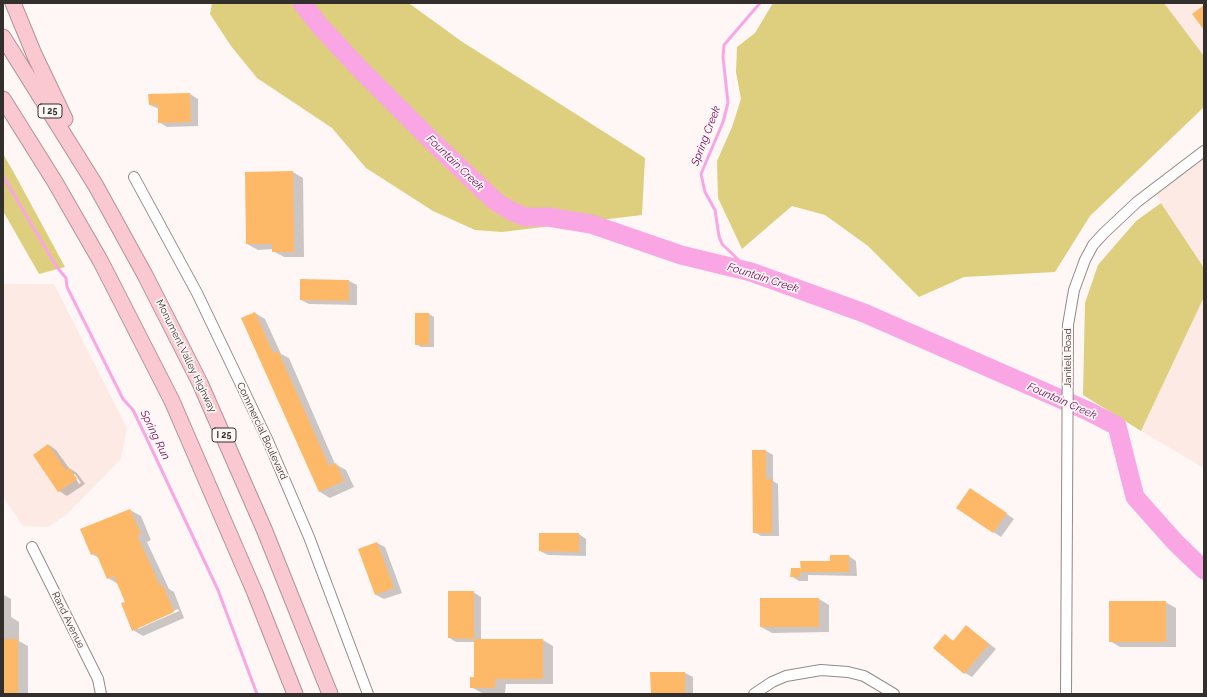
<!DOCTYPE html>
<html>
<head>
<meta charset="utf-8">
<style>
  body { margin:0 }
  #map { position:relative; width:1207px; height:697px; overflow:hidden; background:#fef7f5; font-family:Raleway,sans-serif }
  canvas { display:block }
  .frame { position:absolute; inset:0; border:4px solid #332f2d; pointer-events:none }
</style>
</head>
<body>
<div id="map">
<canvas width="1207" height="697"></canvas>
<div class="frame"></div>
</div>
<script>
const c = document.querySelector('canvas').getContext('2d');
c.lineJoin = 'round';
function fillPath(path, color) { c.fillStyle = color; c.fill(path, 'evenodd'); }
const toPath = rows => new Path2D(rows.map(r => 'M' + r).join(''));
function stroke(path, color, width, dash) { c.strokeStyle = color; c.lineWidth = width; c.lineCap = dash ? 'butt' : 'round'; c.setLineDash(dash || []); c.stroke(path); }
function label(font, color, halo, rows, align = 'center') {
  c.font = font + ' Raleway,sans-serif'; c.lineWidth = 3.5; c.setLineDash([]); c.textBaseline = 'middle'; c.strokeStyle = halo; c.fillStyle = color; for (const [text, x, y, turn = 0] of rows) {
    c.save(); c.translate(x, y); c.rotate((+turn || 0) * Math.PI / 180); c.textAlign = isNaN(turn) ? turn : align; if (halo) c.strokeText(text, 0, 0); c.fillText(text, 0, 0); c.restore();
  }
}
fillPath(toPath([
  [1164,3,1204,3,1204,56],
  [1204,151,1204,268,1153,190],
  [3,284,54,284,127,428,121,459,66,515,48,527,23,526,3,497],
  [1204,297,1204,468,1141,431]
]), '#fdeae4');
fillPath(toPath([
  [212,3,410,4,461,41,645,158,642,215,502,232,475,230,433,211,366,168,332,128,257,78,231,46,210,14],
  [773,3,1164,3,1204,56,1204,107,1090,216,1055,272,964,277,919,297,868,246,825,215,792,206,742,249,718,198,717,161,732,127,741,99,736,72,737,47,755,33],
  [3,154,13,171,65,267,39,274,3,211],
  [1161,203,1204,268,1204,297,1141,431,1083,395,1085,303,1098,265,1136,221]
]), '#ddcf7d');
fillPath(toPath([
  [190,94,198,99,198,126,167,127,159,122,159,109,150,105],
  [293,172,303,178,304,257,284,257,273,251,273,249,258,250,247,244],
  [301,280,349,281,357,285,357,305,309,304,301,300],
  [255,313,265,319,281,354,289,358,335,464,346,470,354,487,330,498,320,492,243,319],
  [429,314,434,317,434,347,421,347,416,344],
  [49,445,56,450,69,468,77,473,85,484,67,496,59,491,34,455],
  [73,474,75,474,81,483,79,484],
  [753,451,766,451,773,455,773,481,778,484,779,536,761,536,754,532],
  [978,494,1014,519,1001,537,957,508],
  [130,510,141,516,151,540,147,542,169,589,174,592,184,618,143,636,133,630,126,603,118,584,108,578,99,558,92,554],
  [178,609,179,611,138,629,138,627],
  [579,534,586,539,586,556,548,555,540,551],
  [377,543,385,547,402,593,384,599,376,595],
  [3,551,4,595,11,599,11,617,19,622,19,641,28,646,28,693,43,694,3,694],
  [849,556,856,561,857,576,808,575,808,581,799,581,791,576,802,569],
  [473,592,481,597,481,640,543,640,553,646,553,684,506,684,505,693,482,693,471,687,475,678,475,642,456,642,448,637],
  [819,599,829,605,829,632,772,633,761,627],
  [1165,602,1176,608,1176,647,1120,647,1110,641],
  [966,626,996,649,972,677,965,673,945,636,954,641],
  [651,673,685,673,693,677,693,694,652,694]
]), '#0003');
stroke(toPath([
  [3,176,56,266,66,278,67,287,123,399,133,410,147,439,218,590,257,694],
  [751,272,722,244,719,236,715,210,705,192,701,174,723,122,728,103,723,57,724,45,760,3]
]), '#faa6e4', 3);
stroke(toPath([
  [302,3,319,25,360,69,437,146,495,201,511,211,525,217,548,217,591,224,681,255,751,272,864,313,1088,411,1117,426,1135,497,1175,542,1204,570]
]), '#faa6e4', 19);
fillPath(toPath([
  [1204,5,1204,30,1192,14],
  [190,93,191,122,158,123,158,105,149,105,148,94],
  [293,171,294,252,272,252,272,244,246,244,245,172],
  [300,279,349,280,349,301,300,300],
  [255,312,273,353,278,351,329,466,336,463,344,481,319,492,241,318],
  [415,313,429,313,429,345,415,345],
  [48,444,66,470,69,468,77,479,58,492,33,455],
  [752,450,766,450,766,479,772,479,772,533,753,533],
  [970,488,1007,513,993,533,956,508],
  [130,509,141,534,137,535,160,586,163,585,174,612,132,631,121,603,125,602,114,576,107,579,96,553,91,555,80,529],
  [539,533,579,533,579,552,539,551],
  [377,542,394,588,375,595,358,549],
  [830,555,849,555,849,572,801,572,800,561,830,561],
  [791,568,801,568,800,577,790,577],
  [448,591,474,591,474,639,448,638],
  [760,598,819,598,819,627,760,627],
  [1109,601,1166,601,1166,642,1109,642],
  [966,625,989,644,964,674,933,648,945,634,953,641],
  [3,639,18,639,18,694,3,694],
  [474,639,543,639,543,679,495,679,495,688,470,688,470,677,474,677],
  [650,672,685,672,685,694,651,694]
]), '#fdb968');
const minor = toPath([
  [134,177,197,293,268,441,309,537,368,694],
  [32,547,98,679,101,694],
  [754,694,772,682,786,676,821,670,848,672,864,676,894,694],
  [1066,694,1068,325,1074,290,1085,260,1093,245,1104,233,1137,202,1204,151]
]);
const highway = toPath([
  [13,3,34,54,65,119],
  [3,37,96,186,145,275,200,383,264,529,330,694],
  [3,99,55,182,101,262,172,401,255,593,295,694]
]);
stroke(minor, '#938a87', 12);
stroke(highway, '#b49297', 17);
stroke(minor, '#fff', 10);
stroke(highway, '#fac8d0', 15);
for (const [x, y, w] of [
  [50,111,24],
  [224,435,24]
]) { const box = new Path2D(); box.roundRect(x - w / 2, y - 7, w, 14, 3); c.fillStyle = '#fef7f5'; c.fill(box); stroke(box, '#332f2d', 1); }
label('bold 9px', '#332f2d', null, [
  ["I 25",50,111],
  ["I 25",224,435]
]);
label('10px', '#332f2d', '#fef7f5', [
  ["Monument Valley Highway",186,356,64],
  ["Janitell Road",1068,358,-90],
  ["Commercial Boulevard",262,431,65],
  ["Rand Avenue",68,620,64]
]);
label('italic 11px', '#6e095d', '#fef7f5', [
  ["Spring Creek",706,136,-69],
  ["Fountain Creek",455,163,44],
  ["Fountain Creek",763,278,18],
  ["Fountain Creek",1062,401,24],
  ["Spring Run",155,435,64]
]);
</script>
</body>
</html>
